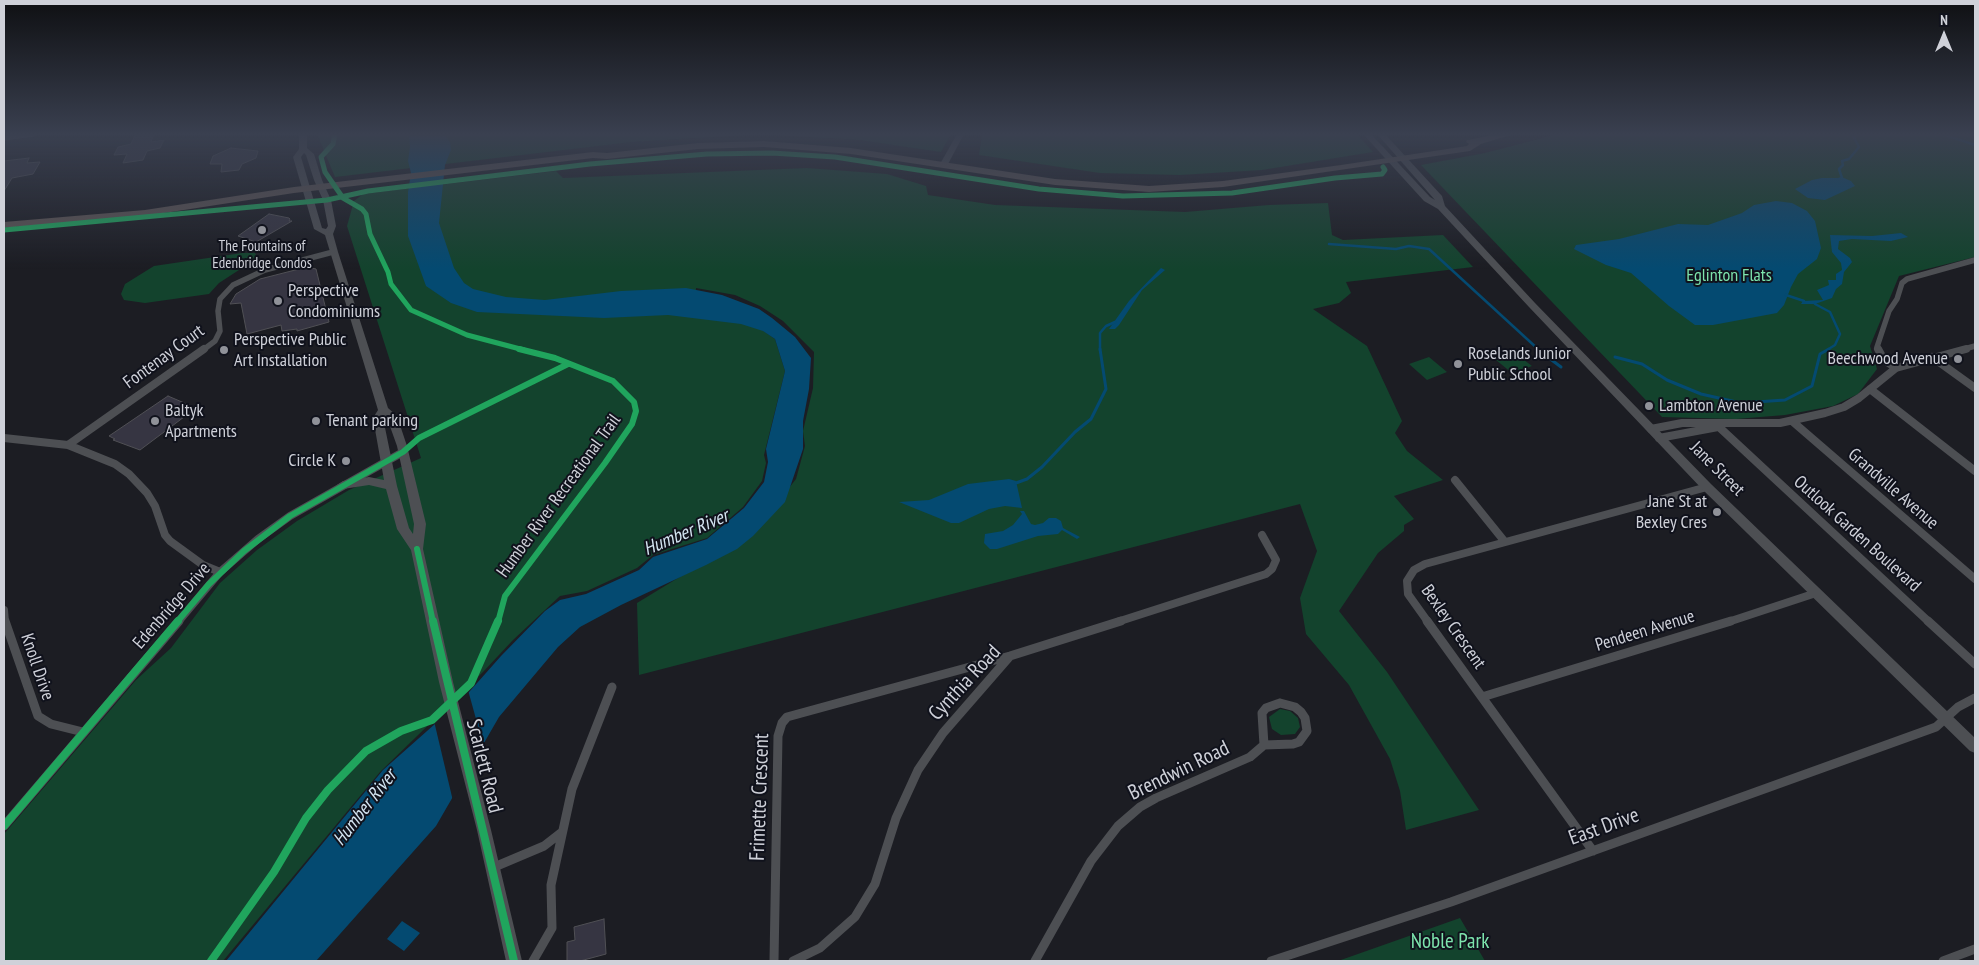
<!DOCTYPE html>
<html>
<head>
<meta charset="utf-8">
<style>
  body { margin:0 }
  #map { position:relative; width:1979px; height:965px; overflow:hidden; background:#1c1d23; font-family:"PT Sans Narrow",sans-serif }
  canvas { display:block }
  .frame { position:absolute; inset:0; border:5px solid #cfd1d9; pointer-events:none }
  .north { position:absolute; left:1919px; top:10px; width:50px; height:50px; -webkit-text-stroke:4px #10121c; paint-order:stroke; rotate:0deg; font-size:14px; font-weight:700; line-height:20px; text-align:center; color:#cfd1d9 }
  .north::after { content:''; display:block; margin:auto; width:18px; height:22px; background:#cfd1d9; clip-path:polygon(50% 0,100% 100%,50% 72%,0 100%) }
</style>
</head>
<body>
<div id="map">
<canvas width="1979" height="965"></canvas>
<div class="frame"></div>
<div class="north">N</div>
</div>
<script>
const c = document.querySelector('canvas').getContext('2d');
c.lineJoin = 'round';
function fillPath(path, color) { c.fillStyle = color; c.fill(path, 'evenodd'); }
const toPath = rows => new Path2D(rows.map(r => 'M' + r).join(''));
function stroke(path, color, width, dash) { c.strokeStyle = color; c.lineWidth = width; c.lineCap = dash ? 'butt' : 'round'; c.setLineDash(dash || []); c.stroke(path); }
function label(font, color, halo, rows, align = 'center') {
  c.font = font + ' "PT Sans Narrow",sans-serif'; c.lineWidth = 4; c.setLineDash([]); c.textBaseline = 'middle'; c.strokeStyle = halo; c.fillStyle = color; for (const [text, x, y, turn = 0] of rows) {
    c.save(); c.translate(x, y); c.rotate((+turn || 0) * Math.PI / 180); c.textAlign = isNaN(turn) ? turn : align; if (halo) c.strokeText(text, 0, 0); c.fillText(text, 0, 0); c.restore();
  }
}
fillPath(toPath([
  [317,134,951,134,941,152,859,140,761,134,632,142,335,177],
  [982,134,1357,134,1373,152,1262,170,1180,175,1100,173,979,155],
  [1557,134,1975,134,1975,257,1899,276,1870,346,1877,369,1858,394,1833,406,1785,415,1736,419,1662,417,1421,165,1485,153],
  [807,168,887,174,926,186,928,195,995,205,1185,212,1269,205,1328,203,1332,235,1343,240,1443,235,1473,267,1346,282,1351,293,1339,303,1313,309,1367,346,1402,421,1395,433,1407,451,1443,480,1394,496,1414,519,1404,525,1404,531,1378,553,1339,611,1387,672,1479,810,1406,830,1400,791,1390,759,1349,685,1306,634,1300,598,1317,551,1300,504,639,675,637,603,696,567,770,512,796,479,805,446,803,431,813,388,814,352,783,321,760,306,735,295,696,288,695,314,755,325,775,339,785,371,764,455,766,463,762,481,743,507,707,538,653,555,637,568,587,591,560,596,513,640,483,672,380,772,223,961,4,961,4,834,136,680,171,648,220,583,257,550,297,521,349,490,421,458,347,226,354,201,363,194,556,171,563,178],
  [242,253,255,253,261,264,239,270,219,283,209,294,145,303,124,300,121,294,125,284,154,266],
  [1515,353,1532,366,1512,373,1496,360],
  [1429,357,1447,372,1427,380,1409,364],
  [1280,709,1290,711,1298,718,1300,727,1295,734,1281,735,1272,729,1269,717],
  [1460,918,1485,961,1338,961]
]), '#13432d');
fillPath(toPath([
  [409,134,444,134,450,142,451,150,445,165,439,223,454,268,464,283,473,289,506,297,545,300,621,291,686,288,722,295,759,309,772,318,795,337,811,358,809,389,803,421,803,449,785,502,753,536,737,549,706,565,621,605,580,627,558,647,499,717,436,826,316,961,226,961,383,770,462,700,501,656,545,611,560,600,586,594,639,570,653,557,707,539,744,508,764,482,768,462,766,449,785,371,775,339,763,331,741,324,668,315,604,318,477,312,451,303,426,286,408,236,408,192,411,173,408,161,410,147],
  [1822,178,1844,178,1851,181,1855,186,1825,200,1808,198,1795,189,1812,180],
  [1776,201,1792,203,1807,211,1815,221,1821,248,1817,259,1798,274,1791,287,1784,305,1777,313,1713,325,1695,325,1669,306,1631,273,1606,265,1574,249,1576,245,1619,239,1678,224,1708,225,1742,213,1754,205],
  [1901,233,1908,237,1891,241,1852,239,1839,241,1838,249,1850,258,1852,262,1844,272,1842,284,1836,289,1832,298,1815,304,1801,304,1803,301,1823,300,1817,290,1829,285,1828,280,1836,280,1836,274,1842,270,1841,263,1832,252,1830,235,1872,236],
  [1161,268,1165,270,1142,290,1119,325,1115,329,1109,329,1129,301],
  [1009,479,1016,481,1022,508,1005,506,989,509,959,523,951,523,899,502,929,500,968,484],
  [1020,511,1024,511,1031,524,1035,525,1043,523,1049,518,1056,518,1061,521,1063,528,1080,537,1077,539,1062,530,1058,534,1038,536,997,549,990,549,984,543,985,534,1003,531,1013,525,1022,514],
  [402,921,420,933,404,951,387,939]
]), '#044a71');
fillPath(toPath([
  [468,690,484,748,453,801,434,721]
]), '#1c1d23');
stroke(toPath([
  [1942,134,1975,145],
  [1839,179,1842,178,1839,169,1843,165,1842,161,1849,159,1859,147,1852,134],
  [1329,244,1396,249,1409,246,1429,249,1539,350],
  [1786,295,1804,301],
  [1815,304,1830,312,1840,334,1835,345,1827,350],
  [1100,350,1100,333,1106,326,1115,322]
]), '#044a71', 2.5);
stroke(toPath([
  [1537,349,1561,367],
  [1615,357,1642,364,1667,380,1701,394,1741,403,1785,400,1812,386,1820,354,1829,349],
  [1016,483,1027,479,1042,467,1075,432,1091,419,1106,389,1100,349]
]), '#044a71', 3);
const building = toPath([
  [154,134,151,142,164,140,160,148,147,151,143,160,123,163,127,154,114,155,118,147,131,144,135,135,154,134],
  [231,148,258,151,256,158,242,164,239,170,221,172,222,164,210,164,213,156,231,148],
  [29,158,27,163,40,162,33,174,12,178,4,191,4,161,29,158],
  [269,214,289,218,290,219,289,221,292,221,256,242,238,236,269,214],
  [307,267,316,269,329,322,297,331,297,329,282,331,281,325,247,334,241,303,230,304,236,294,260,279,307,267],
  [168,396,196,408,140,450,113,440,115,439,109,436,168,396],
  [604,919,606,954,580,961,567,961,567,942,575,940,574,927,604,919]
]);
fillPath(building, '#363542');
stroke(building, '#505055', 1);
stroke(toPath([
  [4,138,33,134],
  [203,350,215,341,220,331,218,311,220,299,233,285,265,270,333,252],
  [1879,350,1877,347,1889,311,1897,299,1902,283,1907,279,1975,260],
  [1961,350,1975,346]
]), '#4d4f53', 5.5);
stroke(toPath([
  [1878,349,1884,360,1896,368],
  [1932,357,1975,388],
  [1870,389,1975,471],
  [1792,421,1975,579],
  [1719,427,1929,622],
  [1651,429,1682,423,1780,423,1825,413,1844,407,1859,398,1896,368,1966,349],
  [4,438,68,445,115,464,129,474,147,493,155,506,165,535,170,541,203,565,220,572],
  [1659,438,1718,427],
  [68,445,204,349],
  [1455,480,1505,542],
  [4,610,5,622],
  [178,622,220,572,258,539,290,516,403,452],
  [1117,622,1266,574,1272,569,1276,560,1262,535],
  [1428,622,1408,594,1407,581,1414,570,1425,564,1707,487],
  [1728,622,1816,593]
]), '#4d4f53', 8);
stroke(toPath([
  [5,621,38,716,51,724,83,732],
  [1427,621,1593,851],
  [1928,621,1975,664],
  [1482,697,1731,621],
  [1280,703,1295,707,1301,712,1305,718,1307,731,1299,742,1293,744,1264,745,1262,713,1266,708,1280,703],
  [4,826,179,621],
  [492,868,544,846,562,832],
  [533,961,552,928,551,885,572,789,612,687],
  [774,961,778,736,782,723,787,717,1010,656,1121,621],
  [793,961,820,948,855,917,875,884,896,818,918,770,943,733,1010,656],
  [1035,961,1091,861,1118,826,1140,807,1156,798,1250,757,1264,745],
  [1271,961,1451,902,1936,727,1958,707,1975,698],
  [1943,961,1975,949]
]), '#4d4f53', 9);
fillPath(toPath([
  [957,134,964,134,947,166,941,166,940,164,957,134]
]), '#4d4f53');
fillPath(toPath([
  [299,134,307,134,307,148,314,154,322,180,331,200,336,226,333,234,338,252,388,408,397,416,407,446,426,524,423,549,453,682,491,830,522,961,506,961,477,830,439,682,411,550,397,529,386,489,369,485,343,489,337,485,343,481,369,477,384,480,373,418,378,410,325,235,314,229,293,157,299,149,299,134],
  [304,153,306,155,314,180,323,200,328,226,326,229,322,228,301,157,304,153],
  [385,416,387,418,397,446,414,524,413,534,409,528,397,486,383,418,385,416],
  [1363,134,1371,134,1430,197,1435,200,1377,134,1385,134,1442,196,1445,206,1535,303,1711,484,1975,738,1975,753,1970,751,1703,490,1529,307,1438,209,1424,201,1363,134]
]), '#4d4f53');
fillPath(toPath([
  [1499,134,1514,134,1481,144,1470,151,1223,187,1149,192,1055,185,851,154,764,147,698,149,607,159,593,158,294,193,145,216,4,228,4,222,145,210,294,187,593,152,607,153,698,143,764,141,851,148,1055,179,1149,186,1223,181,1341,165,1467,146,1469,144,1466,142,1467,140,1499,134]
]), '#5c5453');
stroke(toPath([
  [335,134,333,144,321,157,325,172,343,198,362,209,366,214,370,234,388,272,391,284,411,310,467,335,524,350],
  [4,230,327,200,368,191,590,164,707,154,772,153,835,157,1039,189,1123,196,1232,193,1335,178,1382,174,1385,170,1383,167]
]), '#20a55d', 5);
stroke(toPath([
  [417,549,433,622],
  [177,622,209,584,244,551,290,516,403,452,419,438,568,364],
  [498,622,505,596,605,463,632,424,636,411,634,402,613,381,555,358,519,349]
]), '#20a55d', 6);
stroke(toPath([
  [433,621,514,961],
  [4,826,178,621],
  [211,961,274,872,306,818,328,790,366,751,401,731,432,720,471,683,498,621]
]), '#20a55d', 8);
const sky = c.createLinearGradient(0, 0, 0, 269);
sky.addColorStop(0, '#0f1013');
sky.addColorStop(0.5, '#3a4050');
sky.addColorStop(1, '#3a405000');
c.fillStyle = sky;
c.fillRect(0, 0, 1979, 269);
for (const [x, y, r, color] of [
  [262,230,5,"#909299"],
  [278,301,5,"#909299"],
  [224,350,5,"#909299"],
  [1958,359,5,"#909299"],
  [1458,364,5,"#909299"],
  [1649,406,5,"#909299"],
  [155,421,5,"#909299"],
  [316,421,5,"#909299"],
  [346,461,5,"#909299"],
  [1717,512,5,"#909299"]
]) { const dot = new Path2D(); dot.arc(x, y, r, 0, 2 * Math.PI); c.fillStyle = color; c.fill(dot); stroke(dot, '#10121c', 2); }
label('15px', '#cfd1d9', '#10121c', [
  ["The Fountains of",262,247],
  ["Edenbridge Condos",262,264]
]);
label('18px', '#7de4ad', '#10121c', [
  ["Eglinton Flats",1729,276]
]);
label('18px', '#cfd1d9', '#10121c', [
  ["Perspective",288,291],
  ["Condominiums",288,312],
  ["Perspective Public",234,340],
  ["Art Installation",234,361],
  ["Roselands Junior",1468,354],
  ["Public School",1468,375],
  ["Beechwood Avenue",1948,359,"right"],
  ["Lambton Avenue",1659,406],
  ["Baltyk",165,411],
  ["Apartments",165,432],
  ["Tenant parking",326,421],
  ["Circle K",336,461,"right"],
  ["Jane St at",1707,502,"right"],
  ["Bexley Cres",1707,523,"right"]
], 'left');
label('18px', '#cfd1d9', '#10121c', [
  ["Fontenay Court",164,357,-36],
  ["Jane Street",1717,469,45],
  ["Grandville Avenue",1893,489,41],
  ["Humber River Recreational Trail",559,496,-54],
  ["Outlook Garden Boulevard",1857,534,42],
  ["Edenbridge Drive",172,606,-49],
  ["Bexley Crescent",1453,627,55],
  ["Pendeen Avenue",1645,631,-17],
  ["Knoll Drive",37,667,71]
]);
label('italic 19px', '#d4e5f2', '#10121c', [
  ["Humber River",686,533,-23],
  ["Humber River",365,808,-52]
]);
label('21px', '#cfd1d9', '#10121c', [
  ["Cynthia Road",965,683,-47],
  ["Scarlett Road",484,766,76],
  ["Brendwin Road",1179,771,-26],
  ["Frimette Crescent",760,797,-88],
  ["East Drive",1604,827,-20]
]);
label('21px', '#7de4ad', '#10121c', [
  ["Noble Park",1450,942]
]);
</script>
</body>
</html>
